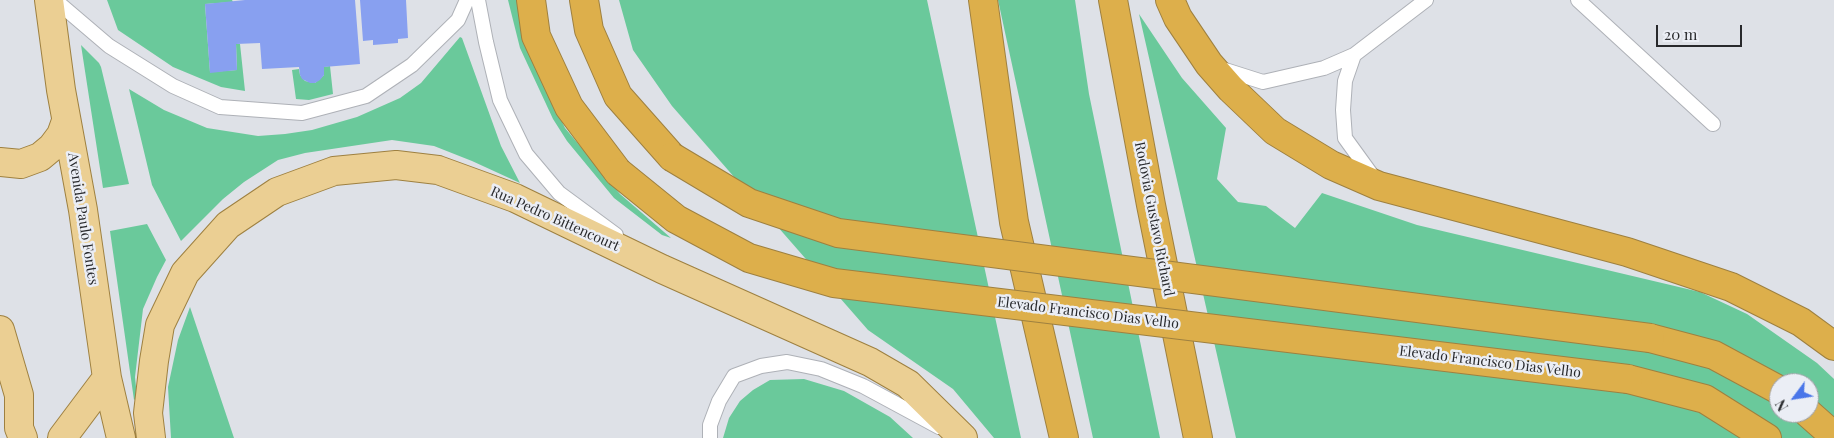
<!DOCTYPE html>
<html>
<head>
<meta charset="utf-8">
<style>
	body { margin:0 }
	#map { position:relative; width:1834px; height:438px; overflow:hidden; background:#dee1e7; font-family:"Playfair Display",serif }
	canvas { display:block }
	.north { position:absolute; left:1769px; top:373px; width:50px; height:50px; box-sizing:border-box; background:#ebeef5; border:1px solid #9d9fa5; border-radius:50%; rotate:239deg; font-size:14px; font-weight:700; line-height:20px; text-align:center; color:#28292c }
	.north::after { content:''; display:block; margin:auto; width:18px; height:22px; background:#4a76e9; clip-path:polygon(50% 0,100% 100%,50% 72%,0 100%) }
	.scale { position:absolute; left:1656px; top:25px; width:86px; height:22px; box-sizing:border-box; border:2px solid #28292c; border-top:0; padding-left:6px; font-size:15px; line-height:18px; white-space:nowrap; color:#28292c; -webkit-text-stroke:4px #ebeef5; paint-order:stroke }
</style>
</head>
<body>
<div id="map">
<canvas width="1834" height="438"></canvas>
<div class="north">N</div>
<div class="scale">20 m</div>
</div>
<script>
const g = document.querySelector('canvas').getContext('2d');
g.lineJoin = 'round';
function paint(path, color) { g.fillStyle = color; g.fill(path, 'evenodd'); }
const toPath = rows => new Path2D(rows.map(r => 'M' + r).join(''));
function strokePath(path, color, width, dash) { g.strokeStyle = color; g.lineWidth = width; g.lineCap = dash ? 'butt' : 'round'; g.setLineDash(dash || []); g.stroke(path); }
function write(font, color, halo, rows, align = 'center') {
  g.font = font + ' "Playfair Display",serif'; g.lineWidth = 5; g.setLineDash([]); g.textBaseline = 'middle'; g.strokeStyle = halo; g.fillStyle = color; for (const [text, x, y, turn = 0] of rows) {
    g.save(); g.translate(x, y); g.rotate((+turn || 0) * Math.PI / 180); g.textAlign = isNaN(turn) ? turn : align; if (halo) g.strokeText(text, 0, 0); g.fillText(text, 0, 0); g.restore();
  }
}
const green = toPath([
	[107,0,232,0,233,2,205,4,210,72,237,70,236,44,240,44,245,91,221,87,173,67,118,30],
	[508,0,517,0,523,40,565,128,620,194,671,238,662,235,614,198,567,141,553,119,520,48],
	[619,0,927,0,1021,438,994,438,953,389,868,330,672,106,633,50],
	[998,0,1075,0,1089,94,1160,438,1093,438],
	[1139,14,1182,78,1226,128,1217,179,1238,202,1266,206,1295,228,1322,193,1417,225,1700,292,1747,314,1817,363,1834,379,1834,438,1236,438],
	[1779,383,1809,383,1809,413,1779,413],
	[460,37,462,38,501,146,520,183,472,161,434,146,392,140,305,153,278,160,244,182,223,199,181,241,152,185,129,89,164,110,207,128,258,136,285,134,312,130,357,117,400,98,421,83],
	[81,45,99,63,101,67,129,184,103,188],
	[330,66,333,94,309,100,296,99,292,70,299,69,300,75,305,81,315,83,324,75,324,67],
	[147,224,166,260,157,277,143,309,135,377,137,397,134,400,110,231],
	[190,307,234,438,171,438,168,387,178,340],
	[804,379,844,391,890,417,913,438,723,438,729,418,740,401,753,390,770,380]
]);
const building = toPath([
	[245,0,355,0,360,64,324,67,324,75,320,80,315,83,310,83,302,79,300,75,299,67,262,69,260,43,236,44,237,70,210,73,205,4],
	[360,0,406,0,408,38,398,39,398,43,373,45,373,40,363,41]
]);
const lane = toPath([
	[55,0,109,46,173,86,220,107,302,113,366,96,412,65,458,20,467,0],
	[478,0,486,42,500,100,526,154,559,193,616,235],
	[1578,0,1713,124],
	[1354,55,1345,81,1343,110,1345,138,1374,178],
	[1219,68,1263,82,1324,68,1354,55,1426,0],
	[710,438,710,425,719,401,734,376,761,366,787,362,821,369,863,386,939,427]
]);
const primary = toPath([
	[49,0,61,90,83,210,107,378,121,438],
	[0,162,21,164,40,157,52,147,61,135,66,121],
	[0,330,19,395,19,428,23,438],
	[62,438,107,378],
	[151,438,148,413,154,361,160,325,185,273,228,225,277,192,334,171,396,165,438,170,515,198,662,269,870,362,908,384,963,438]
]);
const highway = toPath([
	[531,0,536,36,569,107,618,172],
	[584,0,589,30,618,96,672,157],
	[983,0,1014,222,1064,438],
	[1113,0,1151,205,1198,438],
	[1170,0,1178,18,1209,64,1231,89,1275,131,1331,165,1379,186,1627,252,1731,287,1801,322,1834,346],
	[1650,338,1714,355,1779,390],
	[1628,379,1705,399,1767,438],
	[1808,413,1834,436]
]);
const highwayBridge = toPath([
	[672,157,749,203,838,233,1650,338],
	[618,172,676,219,749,258,834,283,1628,379]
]);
const streetNames = [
	["Avenida Paulo Fontes",83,219,81],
	["Rua Pedro Bittencourt",555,219,24],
	["Rodovia Gustavo Richard",1154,219,79],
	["Elevado Francisco Dias Velho",1088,313,7],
	["Elevado Francisco Dias Velho",1490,362,7]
];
paint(green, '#6ac99b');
paint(building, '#88a0f0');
strokePath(lane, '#aeb1b7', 16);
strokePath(primary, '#9e8040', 30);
strokePath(highway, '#9e8040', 30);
strokePath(lane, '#fff', 14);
strokePath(primary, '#ebcf93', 28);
strokePath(highway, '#ddaf4b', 28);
strokePath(highwayBridge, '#9e8040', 30, []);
strokePath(highwayBridge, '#ddaf4b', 28);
write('14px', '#28292c', '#ebeef5', streetNames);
</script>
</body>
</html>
